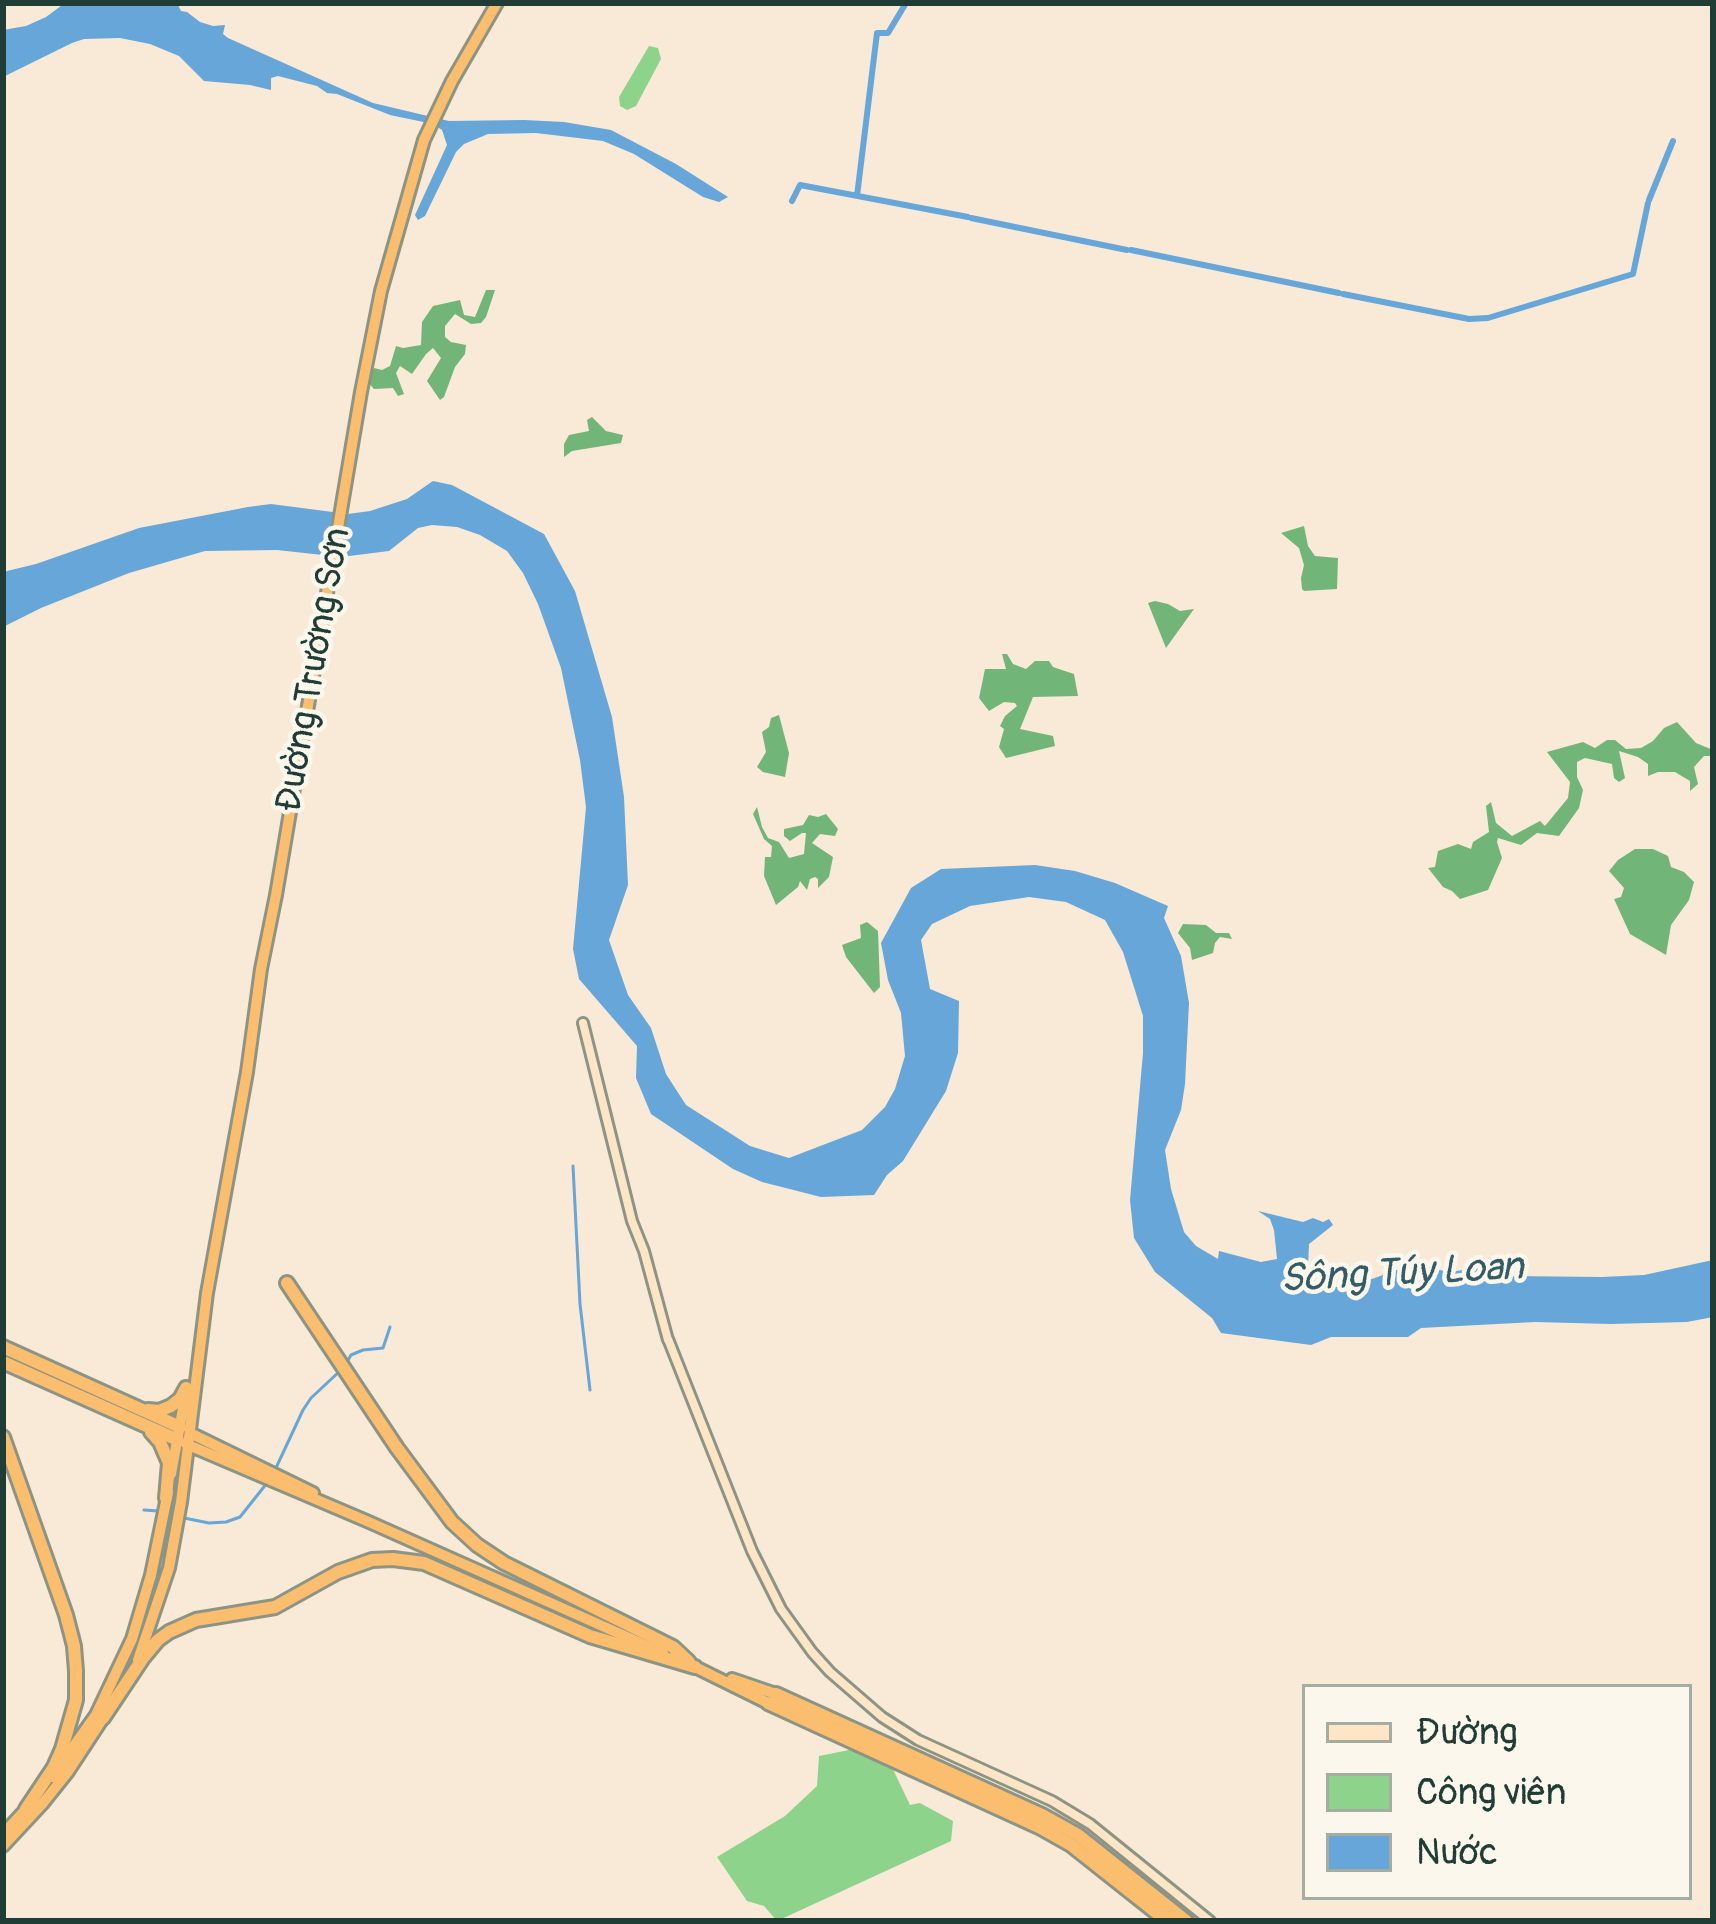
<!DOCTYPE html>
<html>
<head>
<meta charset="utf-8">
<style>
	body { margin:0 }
	#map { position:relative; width:1716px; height:1924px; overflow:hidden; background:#f8ead6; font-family:Pangolin,sans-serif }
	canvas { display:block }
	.frame { position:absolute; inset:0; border:6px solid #1f3d34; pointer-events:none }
	.legend { position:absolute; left:1302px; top:1684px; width:390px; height:216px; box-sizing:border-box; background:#fbf7ec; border:3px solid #a3ada2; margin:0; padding:15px 21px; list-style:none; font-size:36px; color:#1f3d34 }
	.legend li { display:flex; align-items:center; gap:24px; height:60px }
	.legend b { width:60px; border:3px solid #a3ada2 }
</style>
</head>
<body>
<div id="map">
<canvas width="1716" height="1924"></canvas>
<div class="frame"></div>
<ul class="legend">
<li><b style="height:15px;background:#fde5c5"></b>Đường</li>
<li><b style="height:33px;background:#8ed38c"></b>Công viên</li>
<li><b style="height:33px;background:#66a6d9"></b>Nước</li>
</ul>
</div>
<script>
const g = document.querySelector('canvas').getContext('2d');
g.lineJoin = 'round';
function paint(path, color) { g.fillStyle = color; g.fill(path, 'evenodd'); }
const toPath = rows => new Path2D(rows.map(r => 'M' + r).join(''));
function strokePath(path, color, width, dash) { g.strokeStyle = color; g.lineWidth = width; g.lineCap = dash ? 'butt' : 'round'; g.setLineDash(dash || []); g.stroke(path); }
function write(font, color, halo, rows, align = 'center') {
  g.font = font + ' Pangolin,sans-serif'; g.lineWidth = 9; g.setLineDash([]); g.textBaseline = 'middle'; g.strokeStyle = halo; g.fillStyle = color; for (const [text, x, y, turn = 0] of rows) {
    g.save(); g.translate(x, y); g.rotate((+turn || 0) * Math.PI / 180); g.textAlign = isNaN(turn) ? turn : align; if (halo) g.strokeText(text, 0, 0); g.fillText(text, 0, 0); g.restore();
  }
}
const green = toPath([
	[649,46,658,48,661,59,636,106,627,110,620,106,619,97],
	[859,1748,889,1761,910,1805,920,1803,953,1821,951,1841,777,1921,764,1906,747,1901,717,1857,785,1816,817,1786,819,1756]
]);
const forest = toPath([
	[486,290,495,290,486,317,481,323,471,324,455,314,445,326,445,337,451,342,466,345,465,354,455,367,444,397,440,400,427,381,441,358,433,348,426,354,412,374,400,366,396,373,404,394,398,396,393,388,374,389,367,381,374,368,382,370,390,366,396,346,403,348,421,345,422,322,433,306,460,300,464,315,475,317],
	[592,417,606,431,623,435,621,443,572,451,564,457,564,444,569,435,589,431,587,420],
	[1304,526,1308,546,1315,556,1338,558,1337,589,1304,591,1302,589,1301,578,1304,565,1299,548,1281,533],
	[1155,601,1168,604,1180,611,1194,609,1166,648,1148,603],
	[1002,654,1007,654,1013,664,1026,669,1035,661,1049,661,1053,667,1074,674,1078,696,1033,697,1020,729,1053,736,1055,746,1006,758,999,747,1004,729,1000,726,1005,716,1017,706,1015,703,1004,702,989,711,979,698,985,669,1006,669],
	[779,715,789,753,785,777,763,772,757,767,766,752,762,732,769,727,771,718],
	[1677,722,1696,743,1713,750,1713,756,1704,756,1694,767,1698,784,1690,791,1690,781,1675,772,1658,772,1648,776,1648,764,1638,757,1619,751,1625,778,1619,782,1614,778,1612,764,1585,758,1577,762,1577,777,1583,790,1579,808,1559,836,1537,833,1521,845,1498,838,1497,842,1502,858,1488,890,1460,899,1452,891,1443,887,1428,868,1435,867,1438,851,1458,844,1471,849,1473,842,1489,832,1486,806,1491,802,1496,823,1512,836,1540,821,1545,826,1568,798,1570,782,1547,752,1583,742,1595,748,1607,740,1615,740,1626,749,1641,748,1653,741,1664,728],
	[757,807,762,827,768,838,779,842,789,858,804,854,806,833,802,833,790,841,784,836,784,829,803,825,809,815,818,817,826,814,838,829,835,836,820,834,812,843,833,857,829,877,818,888,818,879,815,877,810,879,807,890,800,881,798,887,776,905,764,876,765,857,771,857,772,846,764,839,753,814],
	[1635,849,1653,849,1668,856,1671,867,1684,872,1694,882,1689,900,1671,925,1666,955,1630,934,1614,899,1621,897,1624,888,1609,871,1618,860],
	[867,922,878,931,880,987,874,993,846,957,842,945,861,938,860,925],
	[1183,924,1206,925,1216,933,1229,933,1232,939,1220,937,1215,943,1213,953,1192,960,1190,948,1178,933]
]);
const water = toPath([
	[65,3,177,3,181,11,187,12,200,22,213,26,225,25,223,34,228,38,373,103,449,121,524,120,564,122,611,130,676,164,728,197,719,202,703,197,634,154,603,141,536,133,488,134,464,144,456,152,425,216,418,220,415,215,447,145,442,130,433,124,390,115,337,94,327,93,317,86,278,76,271,78,271,90,250,85,204,81,179,56,150,44,120,38,84,39,72,43,3,77,3,30,26,26,46,17],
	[433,481,452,485,544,534,575,591,612,717,624,797,628,885,609,940,628,995,651,1028,666,1074,686,1105,750,1146,789,1158,862,1130,885,1107,895,1089,905,1056,901,1013,888,980,881,943,911,888,941,869,1035,865,1075,871,1115,883,1168,906,1164,918,1181,956,1189,1003,1185,1084,1181,1110,1165,1150,1171,1189,1184,1232,1196,1246,1218,1259,1219,1251,1261,1262,1277,1259,1274,1230,1270,1219,1258,1211,1303,1222,1313,1218,1323,1222,1329,1219,1333,1225,1309,1244,1308,1267,1318,1287,1332,1288,1372,1279,1413,1264,1449,1272,1478,1268,1508,1276,1602,1277,1644,1275,1713,1260,1713,1317,1687,1322,1611,1324,1535,1322,1421,1328,1408,1337,1331,1337,1311,1345,1221,1333,1212,1318,1155,1272,1134,1238,1130,1200,1143,1053,1143,1016,1123,952,1105,920,1066,902,1029,897,970,906,932,924,921,940,930,989,959,1001,958,1053,946,1091,903,1161,887,1175,874,1195,821,1197,762,1182,733,1169,651,1114,636,1078,637,1046,579,979,573,949,586,807,580,760,561,668,538,604,523,573,507,551,480,535,457,527,432,525,418,528,389,551,341,557,277,550,205,551,129,573,41,608,3,627,3,573,7,571,36,564,139,528,248,507,271,504,348,514,370,511,407,499]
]);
const stream = toPath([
	[573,1166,580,1304,590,1390],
	[347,1362,351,1355,363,1350,383,1348,390,1327],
	[275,1470,303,1410,311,1398,341,1370],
	[144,1510,158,1511],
	[184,1518,209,1523,226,1522,240,1517,267,1483]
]);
const canal = toPath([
	[857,196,877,33,888,33,906,3],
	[1649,200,1673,141],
	[792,201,800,185,968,217],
	[971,218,1127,250],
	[1131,250,1339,293],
	[1343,294,1469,319,1488,318,1633,274,1648,203]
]);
const secondary = toPath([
	[583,1023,632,1221,644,1251,668,1340],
	[668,1339,752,1551,781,1609,812,1652,830,1672,882,1717,918,1740,1052,1801,1090,1824,1210,1921]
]);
const trunk = toPath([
	[190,1433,313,1493],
	[186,1444,369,1522,663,1653],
	[171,1474,186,1392],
	[138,1660,169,1568,181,1502,207,1293,247,1072,261,969,276,895,361,392,381,291,424,140,452,81,497,3],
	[691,1665,768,1703],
	[732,1679,776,1694],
	[52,1777,96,1715,132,1639,151,1575,168,1492],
	[3,1834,29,1806],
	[3,1846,43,1803,67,1773,107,1712]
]);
const motorway = toPath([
	[287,1283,397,1448,452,1522,477,1545,504,1563,673,1647,689,1662],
	[3,1347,180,1427],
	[3,1362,178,1440],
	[148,1410,159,1411,171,1406,180,1399,186,1388],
	[151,1432,160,1442,169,1463,166,1498],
	[3,1437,66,1615,74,1646,76,1671,76,1700,62,1749,54,1767,26,1809],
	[776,1694,1044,1816,1078,1835,1186,1921],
	[768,1703,1039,1827,1071,1845,1167,1921],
	[103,1718,143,1658,158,1640,169,1632,196,1620,275,1607,338,1572,372,1560,393,1559,424,1563,590,1636,695,1667]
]);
const streetNames = [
	["Đường Trường Sơn",315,670,-80]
];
const waterNames = [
	["Sông Túy Loan",1402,1275,-3]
];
paint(green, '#8ed38c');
paint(forest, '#72b578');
paint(water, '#66a6d9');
strokePath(stream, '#66a6d9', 3);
strokePath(canal, '#66a6d9', 6);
strokePath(secondary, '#8c9485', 14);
strokePath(trunk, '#8c9485', 16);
strokePath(motorway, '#8c9485', 18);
strokePath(secondary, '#fde5c5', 8);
strokePath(trunk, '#fabe6e', 10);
strokePath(motorway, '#fabe6e', 12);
write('36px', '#1f3d34', '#fbf7ec', streetNames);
write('italic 39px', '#345c66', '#fbf7ec', waterNames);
</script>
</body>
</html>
